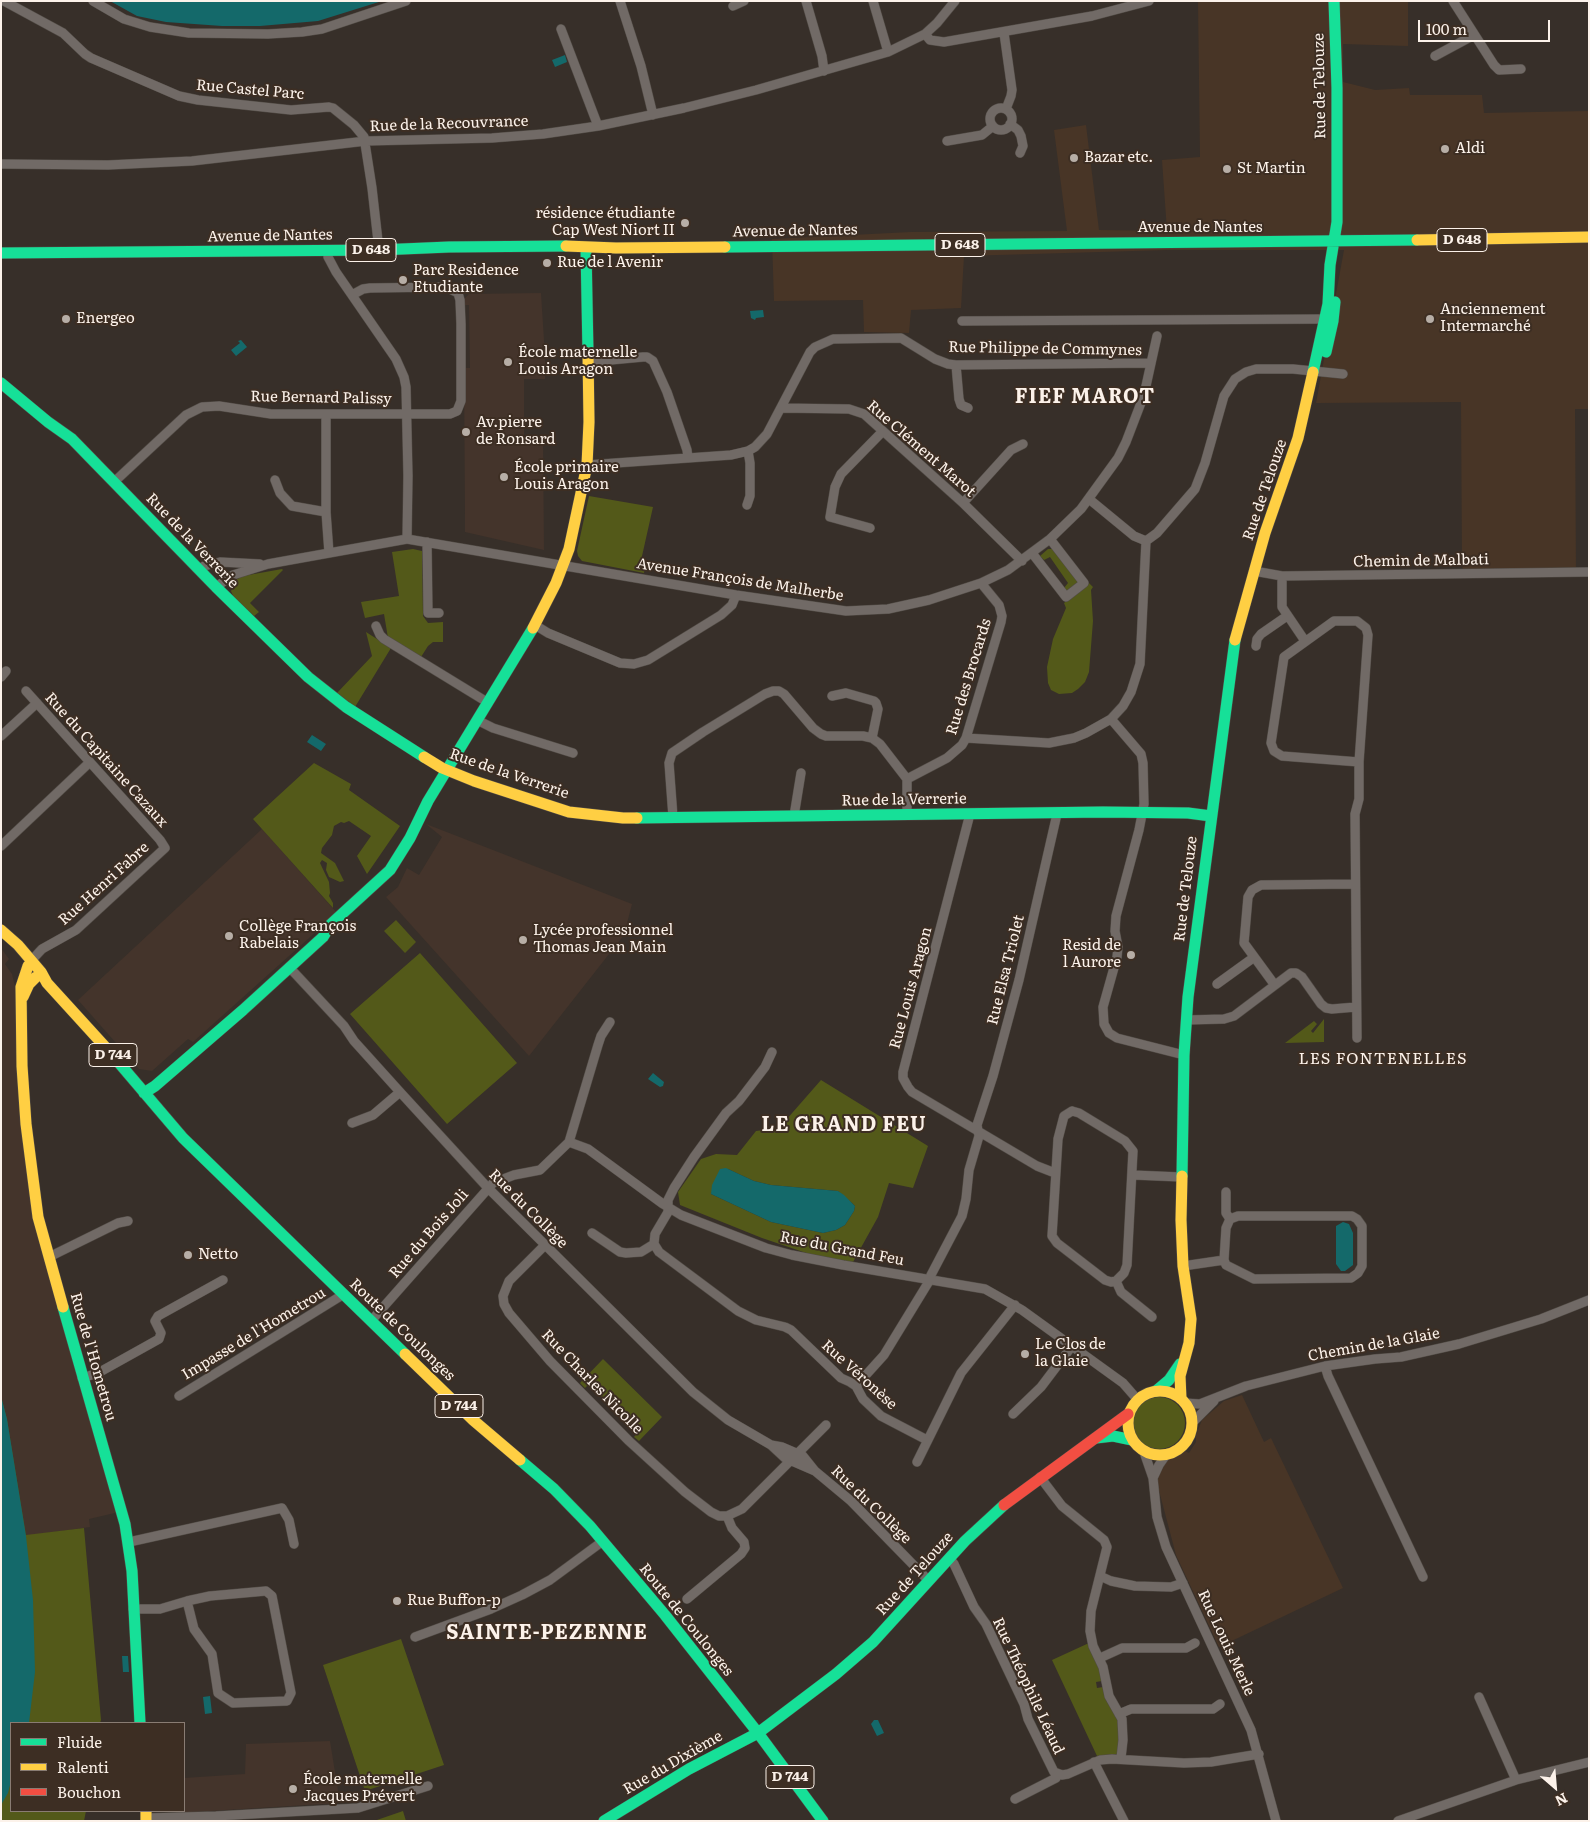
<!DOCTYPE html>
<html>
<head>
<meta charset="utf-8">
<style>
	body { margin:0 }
	#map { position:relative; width:1590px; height:1822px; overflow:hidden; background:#372f29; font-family:Literata,serif }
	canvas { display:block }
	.frame { position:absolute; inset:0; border:2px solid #fcf2ea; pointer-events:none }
	.legend { position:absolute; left:10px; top:1722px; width:175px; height:90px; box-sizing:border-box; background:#3d2e23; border:1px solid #897c73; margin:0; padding:6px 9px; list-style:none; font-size:15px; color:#fcf2ea }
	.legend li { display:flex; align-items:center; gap:10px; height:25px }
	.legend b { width:25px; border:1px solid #897c73 }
	.north { position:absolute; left:1530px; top:1762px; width:50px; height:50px; -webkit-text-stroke:4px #3d2e23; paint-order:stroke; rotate:153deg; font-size:14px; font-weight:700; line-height:20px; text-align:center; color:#fcf2ea }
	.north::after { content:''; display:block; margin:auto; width:18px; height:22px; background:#fcf2ea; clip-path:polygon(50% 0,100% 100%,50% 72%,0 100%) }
	.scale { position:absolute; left:1418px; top:20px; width:132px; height:22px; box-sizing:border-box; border:2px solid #fcf2ea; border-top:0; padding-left:6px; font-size:15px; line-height:18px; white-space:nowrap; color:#fcf2ea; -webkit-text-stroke:4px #3d2e23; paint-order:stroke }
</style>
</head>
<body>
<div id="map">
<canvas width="1590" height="1822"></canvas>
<div class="frame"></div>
<ul class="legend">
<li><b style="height:6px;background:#16e098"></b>Fluide</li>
<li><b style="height:6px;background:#ffcf43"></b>Ralenti</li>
<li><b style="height:6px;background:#f24e42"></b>Bouchon</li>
</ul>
<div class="north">N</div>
<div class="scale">100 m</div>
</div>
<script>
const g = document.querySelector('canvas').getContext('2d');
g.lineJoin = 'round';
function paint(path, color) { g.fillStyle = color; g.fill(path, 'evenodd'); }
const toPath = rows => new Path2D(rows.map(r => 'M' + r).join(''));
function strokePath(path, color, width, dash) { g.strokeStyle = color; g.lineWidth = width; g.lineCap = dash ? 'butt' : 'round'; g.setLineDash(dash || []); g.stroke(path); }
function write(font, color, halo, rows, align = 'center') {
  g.font = font + ' Literata,serif'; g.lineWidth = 4; g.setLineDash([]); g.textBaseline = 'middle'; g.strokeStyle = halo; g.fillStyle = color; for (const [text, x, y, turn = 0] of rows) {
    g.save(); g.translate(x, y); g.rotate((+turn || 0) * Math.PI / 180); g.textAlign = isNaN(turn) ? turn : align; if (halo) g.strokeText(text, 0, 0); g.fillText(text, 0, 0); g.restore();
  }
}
const built = toPath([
	[1198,1,1408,1,1408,46,1343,44,1343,82,1375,90,1409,88,1410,95,1482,95,1484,113,1589,111,1589,409,1575,409,1576,576,1465,577,1462,566,1461,402,1316,403,1344,250,1168,250,964,256,961,308,911,310,909,333,864,332,863,300,774,301,772,239,911,232,1067,231,1054,130,1086,125,1099,230,1167,231,1162,160,1200,157],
	[1242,1395,1264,1442,1271,1438,1343,1588,1219,1647,1176,1555,1157,1483,1160,1470,1167,1460,1185,1451,1189,1453,1196,1442,1196,1435,1202,1420,1224,1401]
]);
const education = toPath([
	[541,293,545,356,545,379,524,379,524,436,543,436,544,550,465,532,465,514,464,368,470,368,469,305,464,305,464,299,469,294],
	[426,824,632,904,624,935,529,1056,386,897,398,887,407,868,419,875,442,837],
	[262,829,337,913,193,1042,188,1039,152,1071,139,1069,78,1000],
	[1,948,9,959,5,964,12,974,18,999,29,1178,119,1512,89,1519,90,1527,26,1536,7,1419,1,1396],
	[330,1741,340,1803,176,1813,176,1811,184,1811,184,1778,245,1774,246,1744]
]);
const green = toPath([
	[589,496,653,507,640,565,645,566,644,573,582,561,578,556,577,551],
	[413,549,422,551,423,616,428,623,443,622,443,642,433,642,428,646,421,657,388,638,384,614,365,618,361,602,399,596,392,552],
	[1048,549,1053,549,1079,581,1078,584,1068,593,1064,588,1068,583,1050,557,1044,560,1040,556],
	[282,569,283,570,250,603,259,612,254,616,234,598,231,591,237,579,243,576],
	[1088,582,1093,587,1091,590,1093,621,1089,672,1085,682,1078,689,1072,693,1059,694,1051,690,1048,683,1047,667,1053,639,1066,608,1064,603],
	[366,632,391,648,355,707,337,693,372,656],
	[314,763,351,784,349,790,400,826,367,874,357,856,371,836,349,821,344,823,341,822,334,826,332,835,322,848,321,853,335,863,344,881,340,882,329,877,326,870,327,863,322,860,320,863,329,882,330,893,329,896,333,903,333,908,253,819],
	[396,920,416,942,405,953,384,931],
	[420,953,517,1063,447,1124,350,1014],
	[1324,1019,1324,1042,1285,1043,1314,1021,1317,1024,1311,1031,1313,1033],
	[821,1080,928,1146,913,1188,889,1183,878,1217,853,1262,821,1258,762,1238,680,1205,678,1192,701,1159,716,1154,737,1155,756,1131,779,1128],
	[728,1169,754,1181,771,1185,838,1191,852,1203,855,1206,854,1211,845,1225,836,1230,823,1233,771,1222,711,1194],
	[603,1359,662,1417,639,1441,634,1437,637,1433,589,1384,585,1388,580,1383],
	[1,1396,7,1419,26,1535,84,1528,101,1720,100,1723,11,1723,11,1811,86,1811,84,1821,1,1821],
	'1133 1423a26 26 0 1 1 52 0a26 26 0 1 1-52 0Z',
	[401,1639,444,1765,365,1791,323,1665],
	[1089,1643,1097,1659,1102,1681,1096,1682,1097,1688,1103,1687,1107,1702,1118,1717,1119,1750,1117,1754,1097,1756,1052,1660],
	[403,1811,406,1821,374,1821]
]);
const water = toPath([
	[110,1,382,1,318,21,260,26,222,26,166,22,137,16],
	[565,55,567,62,555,67,552,60],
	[763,310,764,317,756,318,755,320,751,318,750,311],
	[241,340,247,347,236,356,231,350,240,343,238,341],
	[312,735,326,744,321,751,307,742],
	[653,1073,664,1082,663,1086,660,1087,648,1079],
	[726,1168,754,1181,771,1185,838,1191,844,1195,855,1206,854,1211,845,1225,836,1230,823,1233,771,1222,711,1194,712,1185,720,1169],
	[1343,1222,1349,1224,1353,1233,1353,1265,1345,1271,1341,1271,1336,1264,1336,1226],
	[1,1396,7,1419,26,1536,33,1600,35,1672,29,1723,11,1723,11,1781,8,1793,1,1805],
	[122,1656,128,1656,129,1672,123,1672],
	[210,1696,212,1713,205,1714,203,1697],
	[874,1720,878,1720,884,1733,877,1736,871,1724]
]);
const street = toPath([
	[4,1,63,33,85,54,91,58,179,96,198,100,291,110,329,107,333,108,354,125,364,137,372,188,379,250],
	[93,1,124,19,150,27,189,33,268,34,302,32,322,29,406,1],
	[620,1,641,66,653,115],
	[806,1,822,56,824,71],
	[873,1,888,52],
	[1453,1,1494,65,1499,70,1521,69],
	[733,6,744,1],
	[561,29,598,126],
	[1004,33,1012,90,1011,96,1006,109],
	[925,34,930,40,944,42,1092,16,1149,1],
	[1435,56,1474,35],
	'990 119a11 11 0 1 1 22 0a11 11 0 1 1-22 0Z',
	[1010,124,1018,130,1021,136,1023,146,1020,153],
	[947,141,982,135,993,126],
	[1,164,108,165,192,161,366,141,492,138,543,134,598,126,684,108,756,90,888,52,925,34,937,23,955,1],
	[328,250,328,257,336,272,396,359,404,377,406,387,408,476,407,539],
	[962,321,1325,319],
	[589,362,643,357,647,357,653,361,667,392,687,450,688,458],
	[956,365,959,399,961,405,968,408],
	[781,408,849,409,864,414,963,503,1022,561],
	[326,415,326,512,329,553],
	[587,465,731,455,748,451,755,447,767,434,810,352,815,347,833,339,901,338,935,359,948,364,956,365,1151,363],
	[275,480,280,493,292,506,326,512],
	[114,482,186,415,202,407,219,406,271,414,450,414,457,411,461,401,461,324,460,300,458,293,446,287,370,288,363,289,352,295],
	[1089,499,1134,536,1146,541,1157,533,1195,489,1205,463,1224,396,1235,379,1246,372,1256,369,1293,369,1343,374],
	[963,503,1011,450,1023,444],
	[747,505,750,496,750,463,748,451],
	[870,528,830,517,835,487,841,474,883,431],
	[427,542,428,613,439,613],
	[1032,553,1066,597,1084,583,1050,539],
	[199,570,204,566,220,562,260,564],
	[1254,571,1282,576,1589,572],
	[1282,576,1282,607,1305,641],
	[216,587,233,575,268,564,407,539,736,595,846,611,888,609,929,600,981,583,1008,570,1050,539,1081,509,1118,458,1126,442,1144,395,1157,336],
	[535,625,548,633,620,663,634,664,648,660,721,615,732,605,736,595],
	[376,626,380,635,384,639,487,702],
	[1256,646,1257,639,1261,634,1287,616],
	[1,677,6,671],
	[26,691,160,840,165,848,76,930,42,949,29,963],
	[832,696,846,693,874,701,876,703,878,709,872,738],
	[1111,719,1141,754,1143,763,1144,804,1139,830,1116,916,1115,931,1118,947,1117,957,1103,1007,1104,1024,1109,1033,1117,1038,1184,1055],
	[477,720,493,728,573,753],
	[1,736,37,703],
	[966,738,1049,743,1074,738,1086,733,1111,719,1123,706,1131,692,1140,664,1146,541],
	[907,814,907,779,947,758,962,745,966,738,1001,622,1002,616,999,605,981,583],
	[970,814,903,1072,903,1078,908,1087,912,1092,1037,1166,1055,1173],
	[794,816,801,773],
	[673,817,669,763,672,753,703,732,765,694,773,691,779,691,784,694,813,728,821,734,826,736,863,736,872,738,880,744,907,779],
	[1,846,90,762],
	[289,967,344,1026,354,1041,400,1092,488,1188,693,1392,728,1420,771,1445,785,1458,815,1471],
	[1217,984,1253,958],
	[1274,984,1244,943,1248,897,1252,890,1261,885,1355,884],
	[1187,1020,1224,1019,1234,1016,1291,973,1296,973,1302,977,1321,1004,1326,1008,1332,1009,1356,1007],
	[1357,1038,1355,814,1359,799,1359,762,1368,635,1366,628,1357,621,1334,621,1284,657,1271,743,1274,751,1282,756,1359,762],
	[772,1052,765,1067,739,1101,726,1113,694,1157,674,1188,668,1200,668,1212,655,1234,654,1244,659,1252,738,1311,756,1320,785,1327,791,1330,841,1378,850,1382,856,1386,863,1399,881,1416,927,1440],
	[1072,1111,1079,1113,1125,1141,1133,1151,1127,1265,1124,1273,1116,1281,1111,1282,1105,1280,1057,1243,1052,1236,1058,1139,1064,1116,1072,1111],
	[352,1123,373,1115,400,1092],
	[569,1142,598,1045,601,1036,610,1022],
	[1133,1175,1181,1177],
	[1226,1192,1226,1213,1230,1219],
	[1238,1216,1352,1216,1357,1219,1362,1226,1362,1266,1358,1273,1351,1278,1254,1279,1226,1265,1224,1260,1226,1228,1230,1219,1238,1216],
	[592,1233,620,1252,626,1253,641,1252,654,1244],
	[545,1245,509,1281,503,1296,504,1304,509,1313,550,1361,629,1441,685,1492,711,1512,719,1516,727,1516,742,1509,826,1425],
	[49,1257,118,1223,128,1221],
	[1183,1266,1224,1260],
	[1116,1281,1121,1292,1152,1317],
	[371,1321,493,1183,514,1175,540,1170,569,1142,588,1149,663,1204,681,1215,766,1248,792,1255,843,1265,985,1289,1022,1310,1123,1383,1137,1399],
	[1325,1366,1328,1376,1423,1577],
	[82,1378,98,1373,159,1339,161,1333,155,1321,158,1316,223,1280],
	[856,1386,884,1355,928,1283,931,1275,962,1216,966,1199,969,1170,979,1136,977,1125,993,1076,1019,980,1057,814],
	[179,1396,344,1294],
	[1185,1403,1200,1404,1246,1386,1325,1366,1375,1359,1401,1357,1459,1344,1541,1319,1589,1300],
	[1013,1414,1041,1387,1072,1346],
	[1192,1423,1214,1401],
	[771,1445,782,1447,803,1456,815,1471,851,1501,929,1581],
	[1144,1452,1153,1478,1157,1517,1166,1547,1251,1730,1276,1821],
	[917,1462,961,1373,1015,1305],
	[1040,1477,1062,1506,1104,1540,1107,1547,1091,1611,1090,1631,1093,1646,1103,1667,1109,1696,1122,1719,1123,1740,1121,1758],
	[1153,1478,1159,1465,1166,1455],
	[129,1542,282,1508,289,1520,294,1544],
	[949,1558,954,1564,974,1607,986,1624,1024,1704,1028,1719,1054,1772,1062,1775,1068,1774,1100,1760,1112,1759,1184,1763,1211,1762,1259,1754],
	[1100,1576,1111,1581,1135,1586,1171,1587,1183,1583],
	[687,1599,741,1554,745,1548,744,1542,732,1528,727,1516],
	[133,1609,160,1609,187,1601,210,1596,266,1591,272,1596,291,1693,287,1701,233,1703,218,1693,212,1654,194,1629,187,1601],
	[415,1637,491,1609,522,1595,550,1580,603,1541],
	[1100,1658,1122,1648,1186,1648,1195,1643],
	[1479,1697,1516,1780],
	[1119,1714,1131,1709,1213,1709,1220,1704],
	[1094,1762,1124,1821],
	[1015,1799,1056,1778,1058,1774],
	[146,1818,216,1816,358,1808,428,1786],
	[1398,1821,1516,1780,1589,1762]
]);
const fast = toPath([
	[725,247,1417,240],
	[586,248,588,353],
	[1,253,379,250,449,247,566,246],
	[1326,352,1333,321,1335,302],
	[1313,372,1328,304,1330,265,1337,222,1337,88,1334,1],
	[1,383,48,422,72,439,216,587,308,677,346,707,424,757],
	[637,818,1103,812,1188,813,1211,816],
	[108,1050,183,1138,405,1354],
	[144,1093,155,1086,243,1010,323,937,331,924,390,870,410,838,428,801,533,628],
	[1182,1176,1184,1055,1188,997,1235,640],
	[63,1307,125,1524,132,1571,140,1723],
	[1156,1391,1169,1380,1180,1364],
	[1096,1438,1113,1436,1132,1440],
	[520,1460,554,1489,590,1526,665,1615,758,1733,823,1821],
	[604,1821,689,1769,758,1733,836,1674,873,1642,965,1541,1004,1505]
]);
const slow = toPath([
	[1417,240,1589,237],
	[566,246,616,248,725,247],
	[533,628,556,583,569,549,587,465,589,422,588,353],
	[1235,640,1265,533,1298,438,1313,372],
	[424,757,442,768,474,781,569,812,623,818,637,818],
	[1,930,18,945,41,972,47,983,108,1050],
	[28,966,21,987,22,1066,26,1124,38,1217,63,1307],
	[23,997,29,984,36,977],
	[405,1354,473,1420,520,1460],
	'1128 1423a32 32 0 1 1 64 0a32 32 0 1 1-64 0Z',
	[1181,1399,1180,1376,1189,1343,1191,1319,1183,1266,1181,1220,1182,1176],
	[146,1811,146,1821]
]);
const jam = toPath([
	[1004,1505,1128,1414]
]);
const markers = [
	[1445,149,5,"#b7aea6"],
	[1074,158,5,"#b7aea6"],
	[1227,169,5,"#b7aea6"],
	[685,223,5,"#b7aea6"],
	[547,263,5,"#b7aea6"],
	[403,280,5,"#b7aea6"],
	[66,319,5,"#b7aea6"],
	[1430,319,5,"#b7aea6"],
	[508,362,5,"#b7aea6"],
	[466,432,5,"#b7aea6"],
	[504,477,5,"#b7aea6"],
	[229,936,5,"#b7aea6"],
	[523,940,5,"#b7aea6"],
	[1131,955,5,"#b7aea6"],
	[188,1255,5,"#b7aea6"],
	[1025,1354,5,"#b7aea6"],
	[397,1601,5,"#b7aea6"],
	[293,1789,5,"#b7aea6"]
];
const shields = [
	[1462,240,50],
	[960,245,50],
	[371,250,50],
	[113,1055,48],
	[459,1406,48],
	[790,1777,48]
];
const shieldNames = [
	["D 648",1462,240],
	["D 648",960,245],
	["D 648",371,250],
	["D 744",113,1055],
	["D 744",459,1406],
	["D 744",790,1777]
];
const streetNames = [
	["Rue de Telouze",1320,86,-91],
	["Rue Castel Parc",250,90,5],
	["Rue de la Recouvrance",449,124,-2],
	["Avenue de Nantes",1200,228],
	["Avenue de Nantes",795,231,-1],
	["Avenue de Nantes",270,236,-1],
	["Rue Philippe de Commynes",1045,349,1],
	["Rue Bernard Palissy",321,398,1],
	["Rue Clément Marot",921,449,41],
	["Rue de Telouze",1265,490,-71],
	["Rue de la Verrerie",192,541,46],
	["Chemin de Malbati",1421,561,-1],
	["Avenue François de Malherbe",740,580,9],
	["Rue des Brocards",969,677,-73],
	["Rue du Capitaine Cazaux",106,760,48],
	["Rue de la Verrerie",509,774,19],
	["Rue de la Verrerie",904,800,-1],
	["Rue Henri Fabre",104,884,-42],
	["Rue de Telouze",1186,889,-83],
	["Rue Elsa Triolet",1006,970,-76],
	["Rue Louis Aragon",911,988,-75],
	["Rue du Collège",528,1209,45],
	["Rue du Bois Joli",429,1234,-49],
	["Rue du Grand Feu",842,1249,11],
	["Route de Coulonges",402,1330,44],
	["Impasse de l'Hometrou",254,1334,-31],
	["Chemin de la Glaie",1374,1345,-10],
	["Rue de l'Hometrou",93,1357,74],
	["Rue Véronèse",859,1375,42],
	["Rue Charles Nicolle",592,1382,46],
	["Rue du Collège",871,1505,44],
	["Rue de Telouze",915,1574,-48],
	["Route de Coulonges",686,1620,51],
	["Rue Louis Merle",1226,1643,65],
	["Rue Théophile Léaud",1028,1686,65],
	["Rue du Dixième",673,1763,-30]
];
const poiNames = [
	["Aldi",1455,149],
	["Bazar etc.",1084,158],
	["St Martin",1237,169],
	["résidence étudiante",675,214,"right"],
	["Cap West Niort II",675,231,"right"],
	["Rue de l Avenir",557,263],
	["Parc Residence",413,271],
	["Etudiante",413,288],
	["Anciennement",1440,310],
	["Intermarché",1440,327],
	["Energeo",76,319],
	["École maternelle",518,353],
	["Louis Aragon",518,370],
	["Av.pierre",476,423],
	["de Ronsard",476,440],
	["École primaire",514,468],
	["Louis Aragon",514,485],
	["Collège François",239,927],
	["Rabelais",239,944],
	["Lycée professionnel",533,931],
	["Thomas Jean Main",533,948],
	["Resid de",1121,946,"right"],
	["l Aurore",1121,963,"right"],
	["Netto",198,1255],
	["Le Clos de",1035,1345],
	["la Glaie",1035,1362],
	["Rue Buffon-p",407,1601],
	["École maternelle",303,1780],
	["Jacques Prévert",303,1797]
];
const neighbourhoodNames = [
	["LES FONTENELLES",1383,1059]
];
const districtNames = [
	["FIEF MAROT",1085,397],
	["LE GRAND FEU",844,1125],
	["SAINTE-PEZENNE",547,1633]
];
paint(built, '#483526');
paint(education, '#44342b');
paint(green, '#535919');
paint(water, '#14696a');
strokePath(street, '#524c46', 10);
strokePath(fast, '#524c46', 12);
strokePath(slow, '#524c46', 12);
strokePath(jam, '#524c46', 12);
strokePath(street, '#716a66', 9);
strokePath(fast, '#16e098', 11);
strokePath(slow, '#ffcf43', 11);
strokePath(jam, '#f24e42', 11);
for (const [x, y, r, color] of markers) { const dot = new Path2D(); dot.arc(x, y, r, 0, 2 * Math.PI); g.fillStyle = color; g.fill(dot); strokePath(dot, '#3d2e23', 2); }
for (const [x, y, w] of shields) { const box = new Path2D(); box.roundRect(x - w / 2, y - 11.5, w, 23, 4); g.fillStyle = '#3d2e23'; g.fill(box); strokePath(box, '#fcf2ea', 1); }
write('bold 14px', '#fcf2ea', null, shieldNames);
write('15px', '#fcf2ea', '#3d2e23', streetNames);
write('15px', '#fcf2ea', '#3d2e23', poiNames, 'left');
g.letterSpacing = '1px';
write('16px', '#fcf2ea', '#3d2e23', neighbourhoodNames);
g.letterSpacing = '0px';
g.letterSpacing = '1px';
write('bold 20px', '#fcf2ea', '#3d2e23', districtNames);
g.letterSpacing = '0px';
</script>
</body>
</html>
